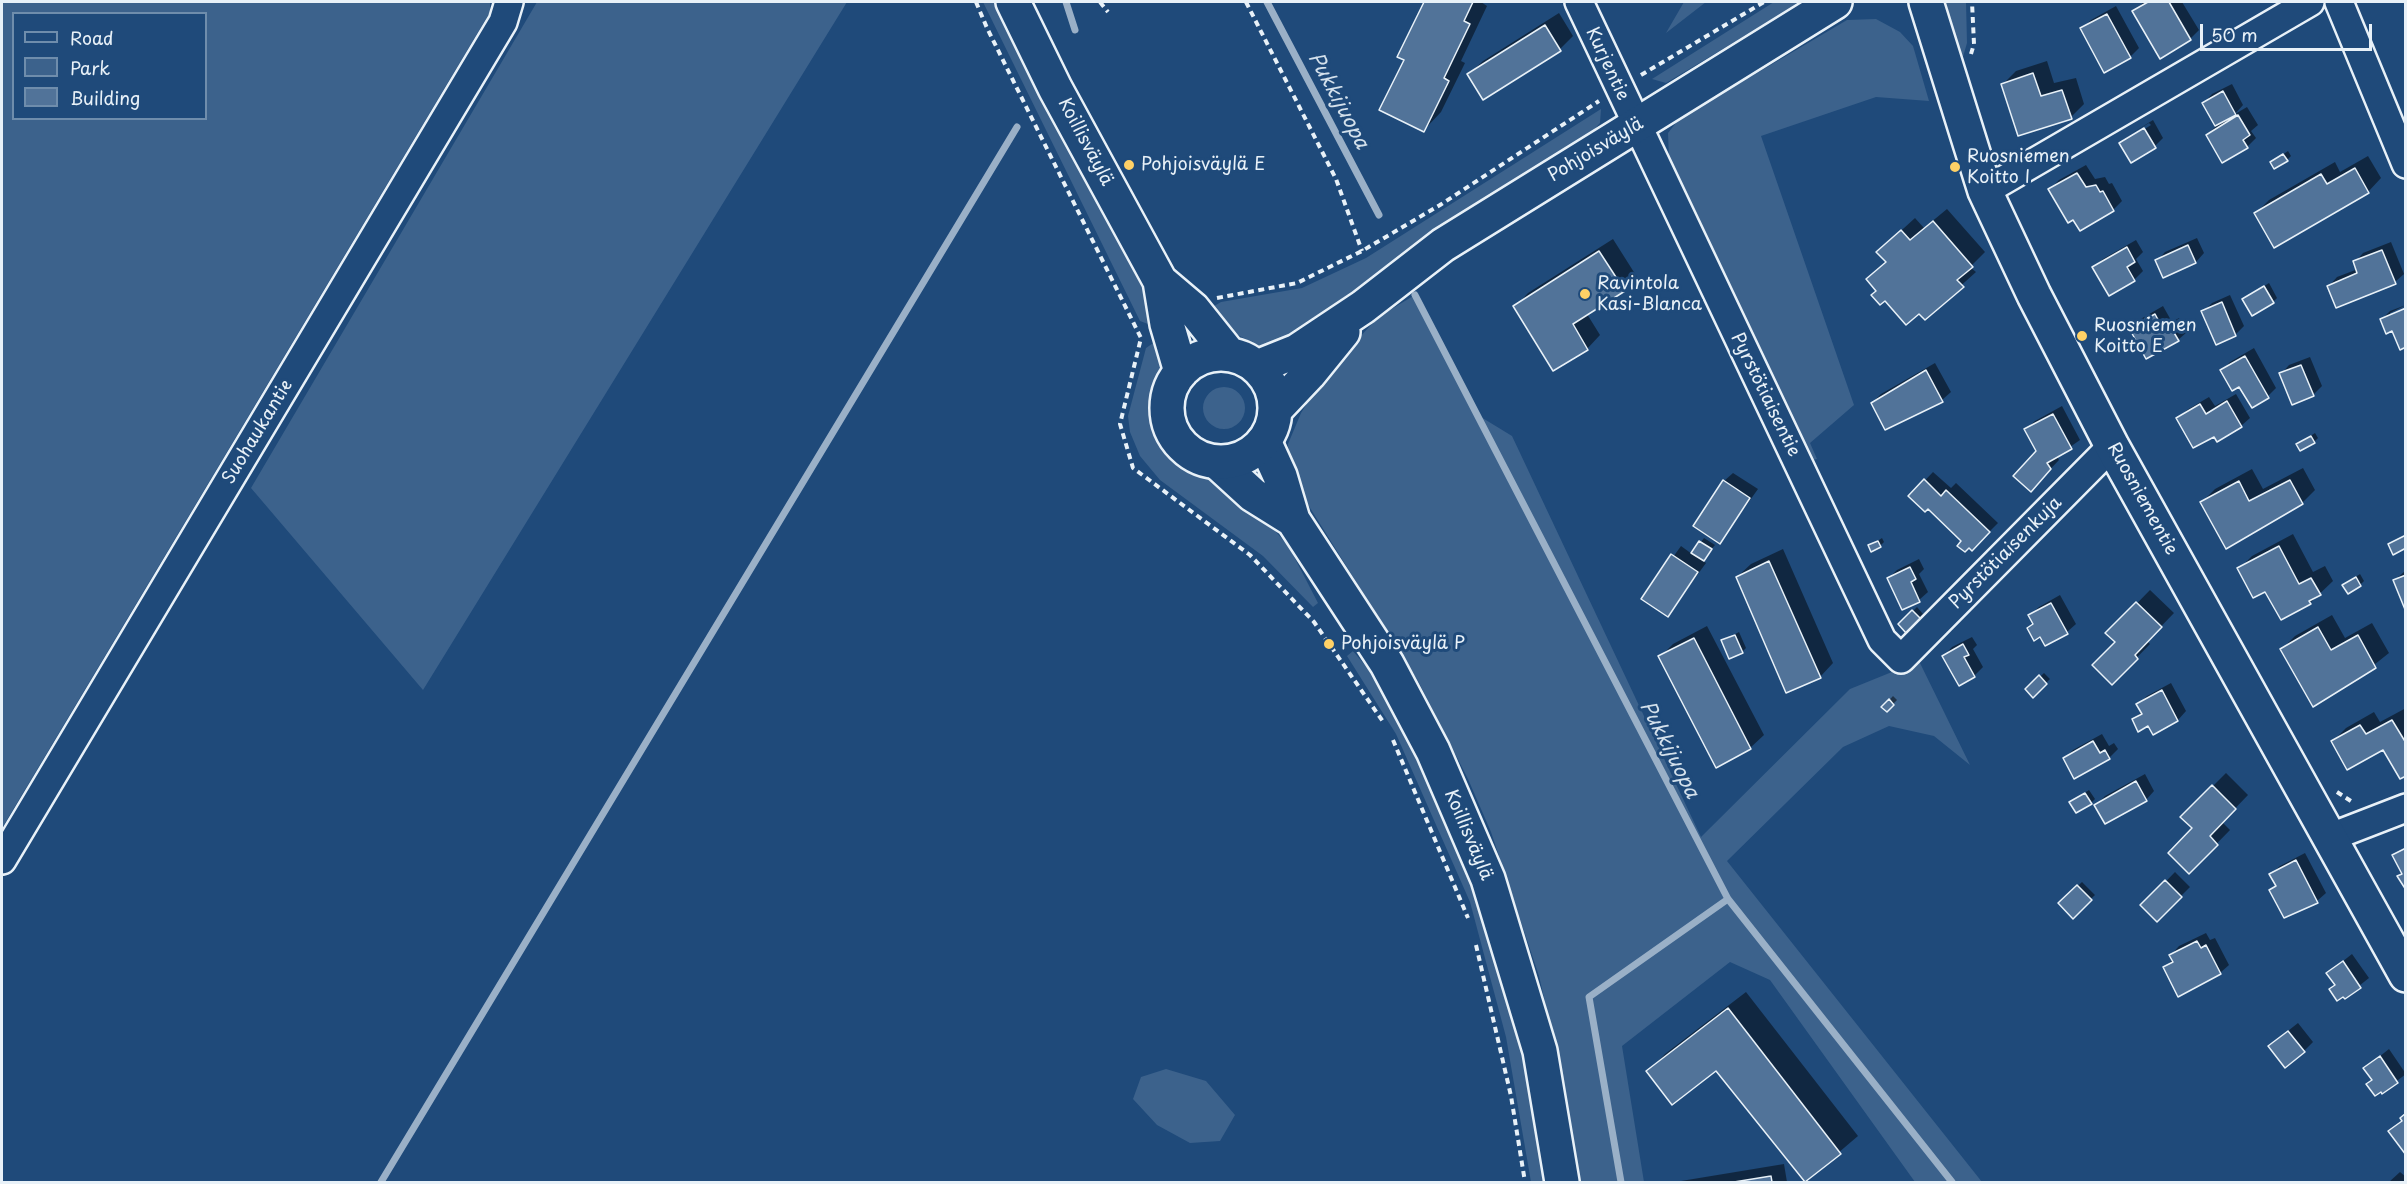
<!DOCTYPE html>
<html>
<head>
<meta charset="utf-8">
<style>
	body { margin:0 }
	#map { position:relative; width:2407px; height:1184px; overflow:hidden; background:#1f4a7a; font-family:"Playpen Sans",sans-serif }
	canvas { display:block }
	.frame { position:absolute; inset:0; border:3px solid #e8f1f8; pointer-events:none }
	.legend { position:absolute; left:12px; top:12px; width:195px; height:108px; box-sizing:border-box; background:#1f4a7a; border:2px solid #6f8dac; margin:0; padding:8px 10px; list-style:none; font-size:18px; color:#e8f1f8 }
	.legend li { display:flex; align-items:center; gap:12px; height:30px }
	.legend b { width:30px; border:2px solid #6f8dac }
	.scale { position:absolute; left:2200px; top:24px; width:172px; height:27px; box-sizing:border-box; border:3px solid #e8f1f8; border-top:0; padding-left:8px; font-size:18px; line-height:21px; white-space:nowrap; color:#e8f1f8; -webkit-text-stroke:4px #1f4a7a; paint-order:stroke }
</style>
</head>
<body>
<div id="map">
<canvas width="2407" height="1184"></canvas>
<div class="frame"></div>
<ul class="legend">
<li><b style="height:8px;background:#1f4a7a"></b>Road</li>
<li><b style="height:16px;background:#3c628c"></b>Park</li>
<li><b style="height:16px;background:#517399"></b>Building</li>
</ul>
<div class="scale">50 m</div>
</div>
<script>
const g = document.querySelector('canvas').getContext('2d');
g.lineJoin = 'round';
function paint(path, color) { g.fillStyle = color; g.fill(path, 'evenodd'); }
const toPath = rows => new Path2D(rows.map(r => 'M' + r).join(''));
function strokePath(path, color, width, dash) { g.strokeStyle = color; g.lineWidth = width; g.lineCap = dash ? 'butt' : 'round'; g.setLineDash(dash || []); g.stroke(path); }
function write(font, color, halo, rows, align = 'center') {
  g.font = font + ' "Playpen Sans",sans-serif'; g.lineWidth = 6; g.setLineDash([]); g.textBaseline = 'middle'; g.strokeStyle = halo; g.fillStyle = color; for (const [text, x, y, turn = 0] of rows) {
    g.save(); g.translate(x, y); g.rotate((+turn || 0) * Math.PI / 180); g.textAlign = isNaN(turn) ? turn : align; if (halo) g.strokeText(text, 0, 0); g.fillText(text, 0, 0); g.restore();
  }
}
const green = toPath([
	[2,2,490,2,490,12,2,828],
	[14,14,206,14,206,118,14,118],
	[537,2,847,2,423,690,251,488],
	[983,2,997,2,1159,321,1148,324,1140,321],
	[1684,2,1706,2,1666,33],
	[1774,2,1801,2,1666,83,1652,79],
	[1944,2,1966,2,1967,43,1960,67,1945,23],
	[1876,19,1900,32,1913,46,1929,101,1876,97,1761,136,1854,405,1810,443,1817,459,1807,461,1669,158,1668,133,1679,119,1847,20],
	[1601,109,1600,123,1591,133,1409,249,1304,337,1282,347,1261,347,1234,333,1209,309,1221,302,1302,288,1366,258],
	[1415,295,1476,414,1512,436,1701,837,1850,689,1919,661,1970,765,1934,736,1889,726,1843,747,1727,861,1982,1182,1915,1182,1770,980,1730,962,1622,1046,1644,1182,1579,1182,1562,1075,1539,976,1491,832,1468,779,1418,681,1297,487,1289,468,1288,444,1301,413,1322,379,1378,317],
	[1165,335,1167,359,1156,385,1151,408,1155,432,1168,455,1189,472,1222,484,1258,511,1289,547,1318,603,1313,607,1263,556,1160,480,1140,456,1130,432,1128,416,1146,348],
	'1203 408a21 21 0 1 1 42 0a21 21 0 1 1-42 0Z',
	[1353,651,1385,689,1413,735,1480,888,1531,1077,1549,1182,1531,1182,1506,1037,1470,902,1396,734,1347,656],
	[1166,1069,1206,1081,1235,1115,1220,1141,1190,1143,1157,1125,1133,1099,1141,1077]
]);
const shadow = toPath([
	[1426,2,1481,2,1487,6,1461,61,1465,63,1441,112,1424,130,1406,59,1399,56],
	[2144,2,2182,2,2199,30,2190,39,2134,11],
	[2116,6,2139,48,2130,57,2082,29,2091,20],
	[1559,13,1573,36,1560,49,1484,98,1469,74,1483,61],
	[2047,61,2054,83,2076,78,2084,104,2071,117,2003,84,2016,71],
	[2232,84,2243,105,2235,114,2247,107,2258,125,2251,131,2256,138,2247,147,2207,135,2216,126,2204,103,2212,94],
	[2153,120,2163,138,2155,146,2121,143,2129,136,2129,139,2151,125,2149,123,2129,135],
	[2288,151,2291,156,2287,160,2272,162],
	[2368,156,2381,178,2368,192,2256,213,2269,200,2335,162,2340,172],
	[2086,165,2095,179,2105,177,2109,184,2112,183,2122,201,2113,210,2080,229,2050,189,2059,180],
	[1947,209,1985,252,1970,267,1976,272,1925,318,1919,312,1877,290,1881,266,1887,261,1892,239,1915,218,1924,228],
	[2197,238,2204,253,2196,262,2164,276,2157,261,2165,252],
	[1613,239,1637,277,1624,290,1587,314,1600,335,1587,349,1554,369,1515,307,1528,293],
	[2136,240,2143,252,2136,259,2143,271,2134,280,2094,267,2103,259],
	[2391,242,2404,274,2395,282,2329,286,2337,277,2358,269,2355,262,2363,253],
	[2269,283,2277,298,2273,302,2244,299],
	[2230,295,2244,326,2235,335,2203,312,2212,303],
	[2406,305,2390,313,2392,329,2381,320,2390,311],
	[2163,306,2172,322,2179,318,2187,332,2178,340,2131,328,2139,320],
	[2254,348,2276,388,2268,396,2240,385,2222,371,2230,362],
	[2310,357,2322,386,2313,395,2281,374,2289,365],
	[1935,363,1951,392,1942,400,1886,428,1872,403,1881,394],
	[2236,394,2250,418,2241,426,2214,435,2178,419,2187,410,2209,397,2215,406],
	[2062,406,2080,440,2057,456,2059,460,2039,481,2038,452,2026,429,2035,421],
	[2315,433,2318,438,2314,442,2298,444],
	[2303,468,2315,490,2302,503,2202,502,2215,489,2252,469,2263,489],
	[1933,472,1951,488,1956,483,1998,523,1972,549,1929,507,1910,496],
	[1733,473,1758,489,1720,542,1724,481],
	[2293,534,2313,572,2325,566,2333,581,2310,603,2266,590,2239,569,2252,556],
	[1704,538,1715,545,1702,560,1706,563,1668,615,1643,599,1681,546,1692,554],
	[1882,538,1884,542,1880,546,1870,546],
	[1783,549,1833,663,1820,677,1737,577,1751,564],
	[1919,559,1924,569,1919,574,1928,592,1919,600,1889,578,1897,570],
	[2406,570,2406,608,2394,581],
	[2360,574,2364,581,2360,585,2348,582],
	[2150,590,2174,613,2147,641,2150,644,2112,683,2117,642,2108,633],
	[2060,595,2076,624,2067,632,2041,635,2028,628,2034,623,2030,615,2039,607],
	[1917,607,1923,614,1906,631,1900,624],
	[2332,615,2345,638,2372,623,2389,653,2350,684,2313,705,2282,649,2295,636],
	[1707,626,1764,735,1750,748,1716,766,1660,657,1673,644],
	[1739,632,1746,648,1742,652,1723,641],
	[1972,637,1977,645,1973,649,1983,667,1974,676,1944,656,1952,647],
	[2044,673,2050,679,2033,696,2027,689],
	[2171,683,2186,711,2178,720,2153,733,2149,724,2134,720,2142,711,2138,704,2147,696],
	[1893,696,1897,700,1887,710,1883,707],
	[2406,708,2406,774,2384,748,2332,742,2346,728,2374,712,2380,722],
	[2102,734,2109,746,2114,743,2118,749,2109,758,2065,758,2073,750],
	[2226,773,2248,795,2222,822,2230,830,2189,872,2194,828,2182,817],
	[2145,774,2154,791,2146,800,2096,805,2105,796],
	[2089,790,2095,799,2091,803,2075,799],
	[2305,853,2326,893,2317,901,2284,916,2271,890,2277,884,2271,874,2280,866],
	[2175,872,2190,887,2157,920,2143,905],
	[2082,882,2095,895,2073,916,2060,903],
	[2206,933,2210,940,2215,938,2229,965,2220,973,2165,968,2173,959,2171,955,2179,946],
	[2352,954,2369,978,2345,997,2328,973],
	[1746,992,1858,1136,1804,1182,1716,1069,1648,1072,1665,1054],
	[2298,1023,2313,1042,2304,1051,2279,1038],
	[2389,1049,2406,1074,2382,1092,2365,1068],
	[1784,1164,1787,1182,1679,1182,1681,1181],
	[2400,1172,2406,1177,2406,1182,2389,1182]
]);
const stream = toPath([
	[1066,2,1075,30],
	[1267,2,1379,215],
	[1415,295,1728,899,1952,1182],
	[381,1182,1017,127],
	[1621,1182,1589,997,1728,899]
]);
const building = toPath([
	[1424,2,1473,2,1464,21,1470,24,1444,78,1449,81,1424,132,1379,110,1404,60,1397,57,1424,2],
	[2148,2,2169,2,2191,40,2160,59,2132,11,2148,2],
	[2107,14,2131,58,2104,73,2080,28,2107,14],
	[1545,25,1561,51,1483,100,1467,74,1545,25],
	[2033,73,2041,96,2062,90,2072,119,2018,136,2001,84,2033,73],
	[2223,91,2236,115,2215,126,2202,103,2223,91],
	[2238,115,2250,135,2243,140,2248,148,2222,163,2206,135,2238,115],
	[2144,128,2156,148,2131,163,2119,143,2144,128],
	[2283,154,2288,161,2274,169,2270,162,2283,154],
	[2355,168,2369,193,2274,248,2254,213,2321,174,2327,184,2355,168],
	[2077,173,2086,187,2096,185,2100,192,2103,191,2114,211,2080,231,2073,220,2068,223,2048,189,2077,173],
	[1933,221,1973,267,1957,280,1964,287,1925,320,1919,314,1906,325,1885,301,1880,305,1871,295,1876,291,1866,279,1886,262,1876,252,1901,230,1910,240,1933,221],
	[2188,245,2196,263,2163,278,2155,260,2188,245],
	[2127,247,2135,262,2127,267,2135,281,2109,296,2092,267,2127,247],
	[2382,250,2396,284,2336,308,2327,286,2357,273,2353,261,2382,250],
	[1599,251,1625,291,1573,324,1588,350,1553,371,1513,306,1599,251],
	[2264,286,2274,303,2252,316,2242,299,2264,286],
	[2222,302,2236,336,2216,345,2201,311,2222,302],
	[2406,308,2406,347,2400,350,2392,331,2386,334,2380,319,2406,308],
	[2155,314,2163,329,2170,326,2179,341,2146,359,2129,328,2155,314],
	[2245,356,2269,398,2252,408,2239,387,2232,391,2220,370,2245,356],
	[2301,365,2314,396,2292,405,2279,373,2301,365],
	[1926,370,1943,402,1885,430,1871,403,1926,370],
	[2227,401,2242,427,2217,442,2214,437,2193,448,2176,418,2200,404,2206,414,2227,401],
	[2053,414,2072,449,2047,463,2051,469,2031,492,2013,476,2036,451,2024,429,2053,414],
	[2311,436,2315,443,2300,451,2296,444,2311,436],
	[1924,479,1941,496,1946,490,1990,532,1972,551,1969,548,1965,552,1957,546,1961,541,1928,509,1925,512,1908,496,1924,479],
	[1723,480,1750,498,1720,544,1693,526,1723,480],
	[2290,480,2303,504,2226,549,2200,502,2239,481,2249,501,2290,480],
	[2406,535,2406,548,2393,555,2388,544,2406,535],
	[1699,541,1712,549,1704,561,1691,553,1699,541],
	[1878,541,1881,547,1871,552,1868,545,1878,541],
	[2279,546,2299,584,2311,578,2321,595,2309,601,2311,604,2281,620,2265,592,2253,598,2237,568,2279,546],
	[1671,554,1698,572,1668,617,1641,599,1671,554],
	[1769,561,1821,678,1786,693,1736,577,1769,561],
	[1910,567,1916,579,1911,582,1920,602,1902,610,1887,578,1910,567],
	[2406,575,2406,612,2393,580,2406,575],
	[2356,577,2361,586,2348,594,2342,585,2356,577],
	[2136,602,2162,627,2135,655,2138,659,2112,685,2092,665,2115,642,2105,633,2136,602],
	[2051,603,2068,634,2045,646,2040,637,2034,641,2027,628,2033,624,2028,615,2051,603],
	[1912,610,1921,619,1906,633,1898,624,1912,610],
	[2318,627,2331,650,2358,635,2376,668,2313,707,2280,649,2318,627],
	[1735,635,1743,653,1729,659,1721,640,1735,635],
	[1694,638,1751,749,1716,768,1658,656,1694,638],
	[1963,644,1969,655,1964,657,1975,677,1959,686,1942,656,1963,644],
	[2039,675,2047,684,2033,698,2025,689,2039,675],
	[2162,690,2178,721,2153,735,2148,726,2138,732,2132,719,2142,714,2136,704,2162,690],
	[1889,699,1894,705,1887,712,1881,707,1889,699],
	[2392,720,2406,743,2406,776,2400,779,2383,750,2347,770,2331,741,2360,725,2366,734,2392,720],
	[2093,741,2100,753,2105,750,2110,759,2074,779,2063,758,2093,741],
	[2136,781,2147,801,2105,824,2094,805,2136,781],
	[2212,785,2236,809,2210,836,2218,845,2189,874,2168,853,2192,828,2180,817,2212,785],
	[2085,793,2092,804,2076,813,2069,802,2085,793],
	[2406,848,2406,890,2397,876,2402,874,2392,855,2406,848],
	[2296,860,2318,903,2284,918,2269,890,2276,886,2269,874,2296,860],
	[2165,880,2182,897,2157,922,2140,905,2165,880],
	[2077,885,2092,900,2073,919,2058,903,2077,885],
	[2197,941,2201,948,2206,945,2221,974,2178,997,2163,967,2173,962,2169,955,2197,941],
	[2343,961,2361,988,2345,999,2343,997,2337,1001,2329,989,2335,985,2326,973,2343,961],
	[1728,1008,1841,1154,1805,1182,1716,1071,1672,1105,1646,1071,1728,1008],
	[2288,1031,2305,1052,2285,1068,2268,1046,2288,1031],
	[2380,1056,2398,1083,2382,1094,2381,1092,2375,1096,2366,1084,2372,1080,2363,1068,2380,1056],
	[2406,1113,2406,1155,2388,1131,2402,1121,2400,1118,2406,1113],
	[1771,1176,1772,1182,1734,1182,1771,1176]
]);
const path = toPath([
	[976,2,987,28,1141,338,1120,424,1133,468,1250,555,1314,622,1384,723],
	[1100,2,1108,12],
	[1246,2,1336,179,1362,251],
	[1971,54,1974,44,1972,2],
	[1641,75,1764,2],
	[1217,298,1297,283,1362,251,1440,205,1599,101],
	[1393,740,1468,918],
	[2337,792,2354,803],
	[1476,945,1511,1096,1525,1182]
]);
const minor = toPath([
	[1579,2,1882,640,1901,659,2112,446],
	[2339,2,2406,164],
	[1985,191,2310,2],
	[2331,837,2406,808],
	[2,860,503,22,509,2]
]);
const tertiary = toPath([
	[1926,2,1985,191,2034,295,2112,446,2406,975],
	[1264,441,1280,476,1293,520,1387,664,1433,751,1488,879,1540,1051,1562,1182],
	[1218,463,1253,495,1293,520]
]);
const secondary = toPath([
	[1013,2,1055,88,1160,281,1167,324,1181,372],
	[1160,281,1193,309,1229,354],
	'1167 408a54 54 0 1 1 108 0a54 54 0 1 1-108 0Z',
	[1257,367,1297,351,1363,307,1443,245,1835,2],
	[1275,410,1309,374,1343,332]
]);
const markers = [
	[1129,165,6,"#ffd166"],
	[1955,167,6,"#ffd166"],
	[1585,294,6,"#ffd166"],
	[2082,336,6,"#ffd166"],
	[1329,644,6,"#ffd166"]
];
const streetNames = [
	["Kurjentie",1607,64,65],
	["Koillisväylä",1085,142,62],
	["Pohjoisväylä",1596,150,-31],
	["Pyrstötiaisentie",1765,395,64],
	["Suohaukantie",258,432,-59],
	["Ruosniementie",2142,499,61],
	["Pyrstötiaisenkuja",2006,553,-45],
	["Koillisväylä",1468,835,67]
];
const poiNames = [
	["Ruosniemen",1967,157],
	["Koitto I",1967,178],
	["Pohjoisväylä E",1141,165],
	["Ravintola",1597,284],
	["Kasi-Blanca",1597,305],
	["Ruosniemen",2094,326],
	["Koitto E",2094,347],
	["Pohjoisväylä P",1341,644]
];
const waterNames = [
	["Pukkijuopa",1338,101,62],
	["Pukkijuopa",1669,750,63]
];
paint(green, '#3c628c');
paint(shadow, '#0007');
strokePath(stream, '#9ab0c7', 7);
paint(building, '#517399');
strokePath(building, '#e8f1f8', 1.5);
strokePath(minor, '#e8f1f8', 32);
strokePath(tertiary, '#e8f1f8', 38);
strokePath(secondary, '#e8f1f8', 38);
strokePath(path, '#e8f1f8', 4, [6, 4.5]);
strokePath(minor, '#1f4a7a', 27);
strokePath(tertiary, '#1f4a7a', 33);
strokePath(secondary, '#1f4a7a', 33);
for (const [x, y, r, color] of markers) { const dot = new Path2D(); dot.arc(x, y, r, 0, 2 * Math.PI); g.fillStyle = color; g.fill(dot); strokePath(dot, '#1f4a7a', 2); }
write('18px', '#e8f1f8', '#1f4a7a', streetNames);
write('18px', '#e8f1f8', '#1f4a7a', poiNames, 'left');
write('italic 20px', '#d4e1ec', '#1f4a7a', waterNames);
</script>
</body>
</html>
